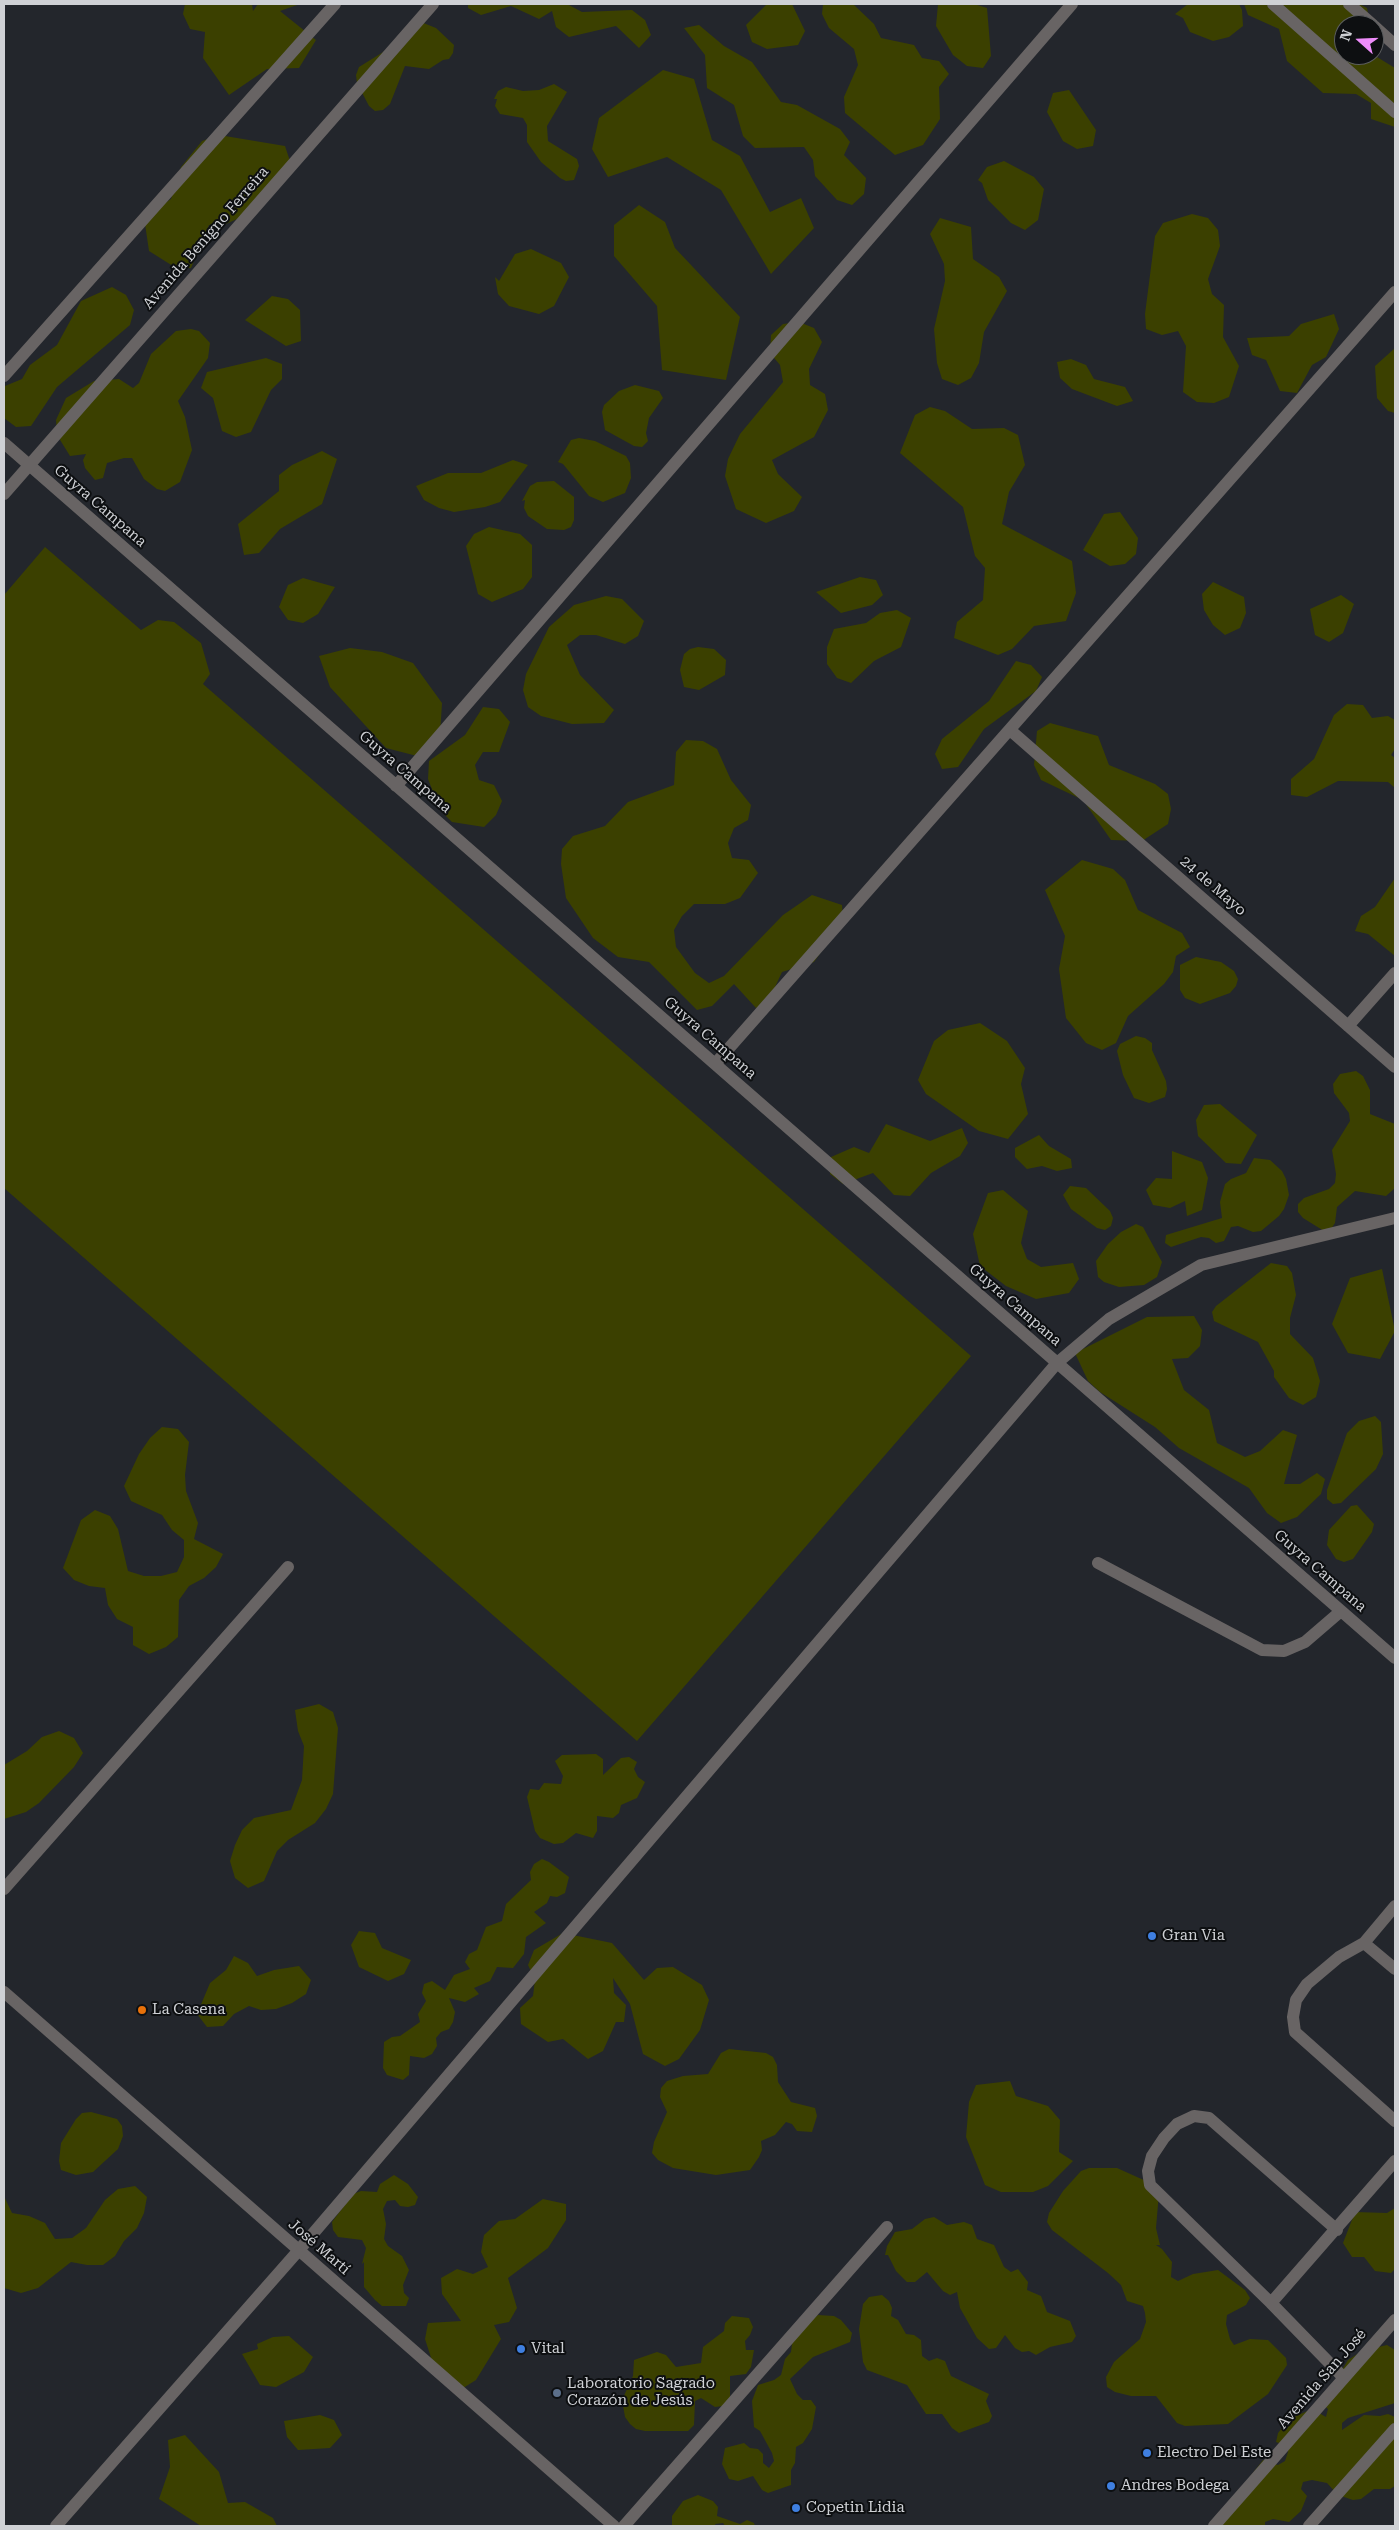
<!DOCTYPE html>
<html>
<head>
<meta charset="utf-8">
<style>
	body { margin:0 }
	#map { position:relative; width:1399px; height:2530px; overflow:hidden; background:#23262c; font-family:"Roboto Serif",serif }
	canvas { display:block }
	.frame { position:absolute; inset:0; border:5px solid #cfd1d5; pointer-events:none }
	.north { position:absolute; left:1334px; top:15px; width:50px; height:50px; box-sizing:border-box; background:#0d0f11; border:1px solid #5b5d5f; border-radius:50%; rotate:290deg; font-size:14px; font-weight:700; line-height:20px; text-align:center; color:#cfd1d5 }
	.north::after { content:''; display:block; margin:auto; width:18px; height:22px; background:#ed8cf9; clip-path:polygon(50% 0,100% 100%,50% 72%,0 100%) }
</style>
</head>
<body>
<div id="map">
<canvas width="1399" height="2530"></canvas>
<div class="frame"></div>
<div class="north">N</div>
</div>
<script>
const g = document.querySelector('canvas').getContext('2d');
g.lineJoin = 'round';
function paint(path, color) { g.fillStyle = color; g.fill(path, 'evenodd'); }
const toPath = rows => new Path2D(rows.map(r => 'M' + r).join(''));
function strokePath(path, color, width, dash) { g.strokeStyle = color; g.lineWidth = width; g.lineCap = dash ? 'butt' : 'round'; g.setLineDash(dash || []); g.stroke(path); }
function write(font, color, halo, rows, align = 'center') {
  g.font = font + ' "Roboto Serif",serif'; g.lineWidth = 4; g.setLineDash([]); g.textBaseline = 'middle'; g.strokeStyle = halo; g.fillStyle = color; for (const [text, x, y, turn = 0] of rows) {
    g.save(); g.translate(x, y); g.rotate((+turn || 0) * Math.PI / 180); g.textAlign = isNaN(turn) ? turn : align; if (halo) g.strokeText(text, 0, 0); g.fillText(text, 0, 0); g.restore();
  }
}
const green = toPath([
	[185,4,252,4,253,11,258,4,300,4,280,11,316,40,299,68,267,69,229,95,203,58,205,32,190,29,183,14],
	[468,4,567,4,582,12,632,10,645,20,651,35,639,48,616,26,569,37,556,27,552,11,539,19,511,6,481,15,468,8],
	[767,4,792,4,805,31,798,45,767,49,752,42,746,25],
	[823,4,853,4,874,24,881,38,914,45,922,58,939,61,949,74,939,87,940,119,923,145,895,155,845,113,844,97,858,65,854,49,829,28,822,14],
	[938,4,974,4,987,8,991,56,983,68,967,66,953,55,936,26],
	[1188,4,1239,4,1242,10,1243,26,1229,37,1213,41,1190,32,1183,18,1175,14],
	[1244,4,1359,4,1367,8,1370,25,1344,25,1344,55,1374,55,1374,43,1377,57,1395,68,1395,127,1371,119,1371,103,1356,94,1323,93,1287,61,1279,29,1248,15],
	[421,22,436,28,454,45,453,53,449,59,443,60,429,69,405,66,390,104,383,110,375,111,369,106,357,83,356,75,359,67,388,49],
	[699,25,724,46,752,62,781,102,797,105,840,129,850,142,844,155,866,178,864,194,852,205,837,200,815,176,813,160,804,147,755,148,743,136,734,105,707,88,705,55,684,28],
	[663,70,694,79,712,140,740,156,770,212,801,198,814,228,771,274,721,190,667,157,608,177,592,149,599,118],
	[554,84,567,92,547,126,548,141,577,159,579,166,574,180,566,181,560,178,541,162,527,142,527,125,523,118,500,114,495,106,497,99,494,99,498,91,506,87,523,91,539,90],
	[1069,90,1096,130,1093,146,1077,149,1063,141,1047,112,1053,93],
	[219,135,285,146,290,161,254,211,224,225,209,225,191,268,176,268,149,251,144,217,171,199,181,167,202,141],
	[1004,161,1034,177,1044,189,1038,220,1025,230,1011,223,988,200,982,183,978,180,987,167],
	[639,205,665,222,675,248,740,317,726,380,662,370,657,306,614,256,614,225],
	[1192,214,1208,218,1218,230,1220,246,1208,279,1212,294,1224,305,1223,337,1239,366,1229,397,1214,403,1197,402,1183,392,1186,346,1178,331,1162,335,1146,329,1145,314,1155,236,1163,223],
	[940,218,971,227,973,259,999,277,1007,291,984,332,979,363,971,378,958,385,942,379,937,363,934,329,945,281,944,264,930,234],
	[531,249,561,263,569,277,554,306,539,314,509,306,498,294,495,277,499,281,515,254],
	[112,287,126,295,134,310,130,325,57,387,31,426,16,427,4,418,5,386,22,379,30,365,57,345,81,301],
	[272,296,288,299,300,310,301,341,286,346,245,320],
	[1334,314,1339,329,1326,357,1312,365,1297,393,1280,391,1266,360,1252,355,1247,338,1289,336,1301,324],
	[799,322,814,328,822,342,809,369,810,385,825,394,828,410,814,437,772,460,778,474,802,497,794,511,766,523,736,509,725,476,728,459,740,434,783,382,780,365,770,353,771,335,783,324],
	[191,329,199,331,210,343,208,358,178,401,185,417,192,450,180,482,165,491,157,489,144,479,132,458,124,458,107,463,103,478,95,480,85,468,83,460,86,454,70,456,57,435,56,420,66,398,94,381,119,379,133,388,139,383,151,354,176,331],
	[1395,348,1395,413,1388,411,1377,398,1375,366],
	[266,358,282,364,282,379,271,390,251,432,236,437,222,431,213,398,201,388,207,372],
	[1071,359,1086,365,1094,379,1125,387,1133,401,1117,406,1072,389,1060,378,1057,362],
	[635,385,659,391,663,398,649,418,646,433,648,441,642,447,634,446,605,430,602,412,604,405,619,391],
	[930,407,945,411,972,429,1004,428,1018,435,1025,465,1009,492,1002,524,1072,561,1076,593,1066,621,1034,626,1012,649,998,655,954,638,957,622,983,600,985,568,975,556,963,507,900,453,915,415],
	[579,438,595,441,626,456,630,463,631,478,625,493,603,502,589,496,563,464,558,462,571,440],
	[322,451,337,459,322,504,280,529,259,553,244,555,238,524,279,491,279,475,292,465],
	[513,460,528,465,500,502,485,507,454,512,439,508,424,500,416,486,448,473,481,473],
	[554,481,574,497,574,520,571,527,564,530,547,529,528,516,524,508,525,500,522,501,530,486,537,482],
	[1120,512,1138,538,1136,554,1125,564,1110,566,1083,550,1104,514],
	[489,527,520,534,532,545,532,577,523,589,492,602,478,594,466,546,474,534],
	[45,547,141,630,158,620,174,622,201,643,210,674,203,684,971,1356,637,1741,4,1188,4,595],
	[860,577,876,580,883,595,872,605,841,613,816,592],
	[303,578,335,587,318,614,303,623,288,620,279,607,288,585],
	[1213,582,1244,597,1246,613,1240,628,1225,635,1213,625,1204,610,1202,594],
	[1341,595,1354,604,1343,633,1329,642,1315,635,1310,609],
	[606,596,622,599,644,621,638,636,625,644,596,635,580,635,567,645,580,675,614,710,604,723,572,724,541,716,528,707,523,690,526,674,549,627,574,605],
	[897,610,911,618,901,647,874,661,851,683,837,678,827,664,827,647,834,629,866,623,880,613],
	[698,647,714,649,726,660,725,675,699,690,684,687,680,670,684,654,690,649],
	[350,648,382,652,413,663,442,703,440,735,417,756,386,748,330,687,319,656],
	[1016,661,1031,665,1042,677,1036,691,984,729,958,767,942,769,935,754,942,739,989,701],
	[1347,704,1363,705,1372,718,1388,716,1395,720,1395,749,1391,755,1395,758,1395,788,1388,782,1338,781,1307,797,1291,795,1291,779,1314,759,1334,715],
	[483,707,499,709,510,722,499,752,483,752,475,765,479,780,494,785,502,801,496,815,484,827,452,822,440,810,428,779,429,761,465,735],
	[1050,723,1098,736,1109,765,1155,784,1168,794,1171,809,1168,824,1142,841,1111,840,1083,800,1041,780,1034,765,1037,731],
	[686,740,703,741,717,749,731,780,751,805,748,820,734,828,728,843,732,858,749,860,758,873,740,898,725,904,694,904,682,916,674,930,676,947,695,973,709,983,724,976,783,915,812,895,842,905,843,921,814,962,782,972,769,1000,756,1008,734,984,712,1006,697,1010,649,962,618,957,593,938,566,898,561,864,562,849,573,836,605,826,628,802,674,785,676,752],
	[1082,860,1113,869,1125,880,1138,910,1182,933,1190,947,1176,956,1173,972,1164,984,1128,1016,1116,1043,1102,1050,1086,1043,1066,1018,1059,969,1065,936,1045,890],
	[1395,878,1395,956,1368,934,1355,931,1361,916,1375,907],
	[1196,957,1221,962,1234,971,1238,979,1236,986,1230,993,1200,1004,1185,998,1180,990,1180,965],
	[980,1023,1007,1041,1025,1068,1021,1084,1028,1114,1008,1139,979,1131,926,1094,918,1080,934,1041,948,1030],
	[1136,1036,1145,1038,1152,1043,1152,1050,1166,1081,1167,1089,1165,1097,1149,1103,1134,1098,1123,1075,1117,1051,1120,1044],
	[1356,1071,1363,1076,1370,1090,1370,1114,1395,1124,1395,1188,1386,1196,1355,1191,1337,1207,1335,1223,1331,1229,1324,1231,1303,1218,1298,1212,1298,1204,1304,1198,1329,1189,1335,1183,1336,1174,1332,1150,1350,1121,1349,1113,1334,1093,1333,1084,1340,1074],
	[1220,1104,1257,1135,1241,1164,1226,1163,1198,1136,1196,1120,1204,1105],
	[886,1124,930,1141,962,1128,968,1143,960,1156,931,1173,910,1196,894,1195,873,1173,843,1184,830,1174,831,1157,854,1147,869,1153],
	[1039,1135,1049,1146,1071,1159,1072,1168,1057,1171,1042,1166,1027,1169,1015,1157,1015,1148],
	[1172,1151,1202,1162,1208,1178,1202,1210,1187,1216,1185,1201,1170,1208,1153,1205,1146,1190,1156,1178,1172,1179],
	[1254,1158,1270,1160,1282,1171,1286,1179,1289,1195,1284,1209,1279,1216,1261,1231,1253,1232,1238,1226,1231,1227,1224,1241,1216,1243,1209,1238,1201,1237,1171,1247,1165,1243,1166,1235,1222,1218,1220,1202,1225,1184,1231,1179,1246,1173],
	[1070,1186,1086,1188,1110,1211,1113,1218,1111,1226,1105,1230,1097,1228,1071,1209,1063,1195],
	[1003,1190,1028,1211,1021,1243,1027,1259,1041,1267,1073,1263,1079,1279,1069,1293,1036,1299,1006,1286,980,1266,973,1234,988,1193],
	[1136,1224,1143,1227,1162,1262,1157,1277,1144,1285,1119,1287,1104,1282,1098,1277,1096,1261,1108,1244,1121,1232],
	[1271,1263,1287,1266,1292,1273,1296,1295,1290,1318,1290,1334,1313,1358,1320,1381,1316,1397,1303,1405,1289,1398,1274,1377,1274,1371,1258,1342,1214,1321,1212,1312,1216,1306],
	[1382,1269,1395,1331,1380,1359,1348,1353,1332,1324,1350,1278],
	[1194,1316,1202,1330,1200,1346,1188,1358,1172,1359,1184,1390,1209,1410,1217,1443,1245,1457,1260,1451,1283,1430,1297,1435,1284,1484,1300,1484,1317,1473,1325,1479,1321,1494,1297,1517,1281,1523,1267,1513,1249,1488,1179,1448,1155,1427,1100,1392,1088,1381,1075,1353,1147,1317],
	[1375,1416,1381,1422,1383,1454,1376,1469,1341,1503,1333,1504,1327,1499,1327,1490,1347,1433,1359,1421],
	[162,1427,178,1429,189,1442,185,1475,186,1491,198,1523,194,1539,223,1554,216,1567,204,1578,189,1586,179,1600,178,1637,166,1647,149,1654,133,1645,133,1627,117,1619,108,1605,105,1588,89,1586,74,1580,63,1568,81,1520,95,1510,110,1516,118,1529,128,1571,144,1576,161,1576,177,1572,184,1557,184,1540,172,1530,162,1515,131,1501,124,1486,139,1454,150,1438],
	[1357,1505,1374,1524,1372,1532,1353,1559,1344,1562,1336,1559,1327,1545,1329,1530,1351,1506],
	[319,1704,333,1712,338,1728,333,1794,326,1809,315,1823,288,1840,277,1851,264,1881,248,1888,235,1878,230,1861,235,1845,242,1830,254,1818,291,1810,302,1780,304,1746,298,1731,295,1710],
	[59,1731,74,1738,83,1753,74,1767,39,1803,26,1812,4,1819,4,1765,27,1751,42,1737],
	[596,1754,603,1759,603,1775,621,1758,629,1757,637,1762,634,1769,638,1777,645,1782,637,1798,621,1805,619,1813,613,1818,597,1816,597,1831,593,1838,576,1833,563,1843,554,1844,540,1838,535,1831,527,1797,530,1789,539,1790,544,1783,561,1784,563,1776,555,1761,562,1755],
	[542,1859,549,1862,569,1877,565,1893,557,1897,550,1896,547,1903,534,1912,546,1923,526,1937,524,1954,513,1968,497,1967,490,1981,474,1988,479,1994,465,2002,449,1998,455,2012,453,2022,449,2029,441,2032,436,2038,437,2046,432,2054,424,2058,410,2056,409,2075,403,2080,387,2075,383,2068,384,2042,392,2037,400,2036,420,2022,418,2014,426,2001,422,1993,424,1984,432,1981,445,1990,454,1975,470,1969,465,1962,469,1954,477,1950,486,1927,502,1921,506,1904,531,1880,530,1872,534,1864],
	[359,1931,375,1933,382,1948,411,1960,404,1974,388,1981,359,1967,351,1945],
	[563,1933,612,1943,644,1980,657,1968,673,1967,702,1985,709,2000,700,2030,679,2059,665,2066,643,2054,630,2004,613,1978,614,1993,626,2005,624,2022,616,2022,603,2051,588,2059,563,2039,548,2042,521,2024,520,2008,533,1996,535,1980,528,1965,534,1950],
	[234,1956,248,1963,257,1976,274,1970,299,1966,311,1980,306,1994,292,2003,276,2009,261,2010,249,2006,234,2014,223,2026,207,2027,197,2014,210,1983,226,1970],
	[729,2049,766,2053,773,2057,777,2065,778,2082,791,2102,815,2108,817,2116,812,2132,797,2131,792,2124,786,2122,775,2135,761,2141,762,2150,759,2157,750,2170,716,2175,673,2168,658,2160,652,2153,654,2142,667,2112,660,2097,661,2088,667,2081,683,2076,708,2074,721,2053],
	[1010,2081,1016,2096,1048,2106,1060,2120,1059,2152,1073,2161,1048,2186,1033,2192,1001,2192,985,2185,966,2137,969,2102,976,2085],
	[91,2112,117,2119,122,2126,123,2136,118,2149,93,2172,76,2175,61,2170,59,2161,61,2143,76,2119,82,2113],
	[1089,2168,1117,2168,1157,2186,1159,2193,1156,2228,1160,2245,1156,2245,1162,2249,1172,2262,1171,2277,1178,2281,1193,2274,1218,2270,1245,2290,1250,2298,1246,2305,1227,2315,1226,2324,1230,2339,1234,2345,1250,2339,1268,2340,1286,2358,1287,2365,1268,2394,1228,2424,1185,2426,1177,2423,1156,2396,1131,2396,1115,2392,1107,2387,1106,2377,1114,2362,1140,2339,1146,2322,1145,2313,1143,2306,1127,2301,1121,2285,1108,2273,1052,2230,1047,2222,1049,2213,1063,2191,1081,2171],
	[394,2175,408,2184,418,2197,415,2205,408,2207,400,2206,395,2200,387,2201,383,2209,386,2224,384,2239,388,2246,402,2256,409,2270,403,2285,404,2293,409,2298,406,2306,382,2306,375,2300,364,2287,364,2262,362,2264,366,2248,362,2240,338,2237,333,2230,332,2222,353,2194,361,2191,377,2192,380,2184],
	[135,2186,147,2197,144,2213,137,2228,124,2241,115,2256,103,2265,87,2265,71,2262,38,2288,21,2293,4,2288,4,2196,12,2213,29,2216,45,2223,55,2239,72,2238,86,2228,105,2200,118,2189],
	[543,2199,566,2204,566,2220,548,2248,508,2278,517,2308,509,2322,494,2325,501,2339,476,2380,460,2390,435,2370,425,2339,428,2323,461,2321,442,2294,441,2278,457,2269,473,2274,488,2267,481,2252,484,2235,499,2221,515,2219],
	[1395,2208,1395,2269,1391,2273,1375,2271,1364,2257,1352,2257,1343,2243,1355,2212,1387,2213],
	[934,2217,947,2225,964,2222,972,2225,977,2239,994,2245,1004,2267,1011,2272,1018,2269,1028,2282,1027,2290,1041,2296,1047,2312,1070,2321,1076,2336,1072,2342,1050,2347,1036,2355,1029,2351,1022,2352,1015,2348,1005,2335,996,2348,989,2349,977,2338,960,2308,957,2292,950,2295,943,2291,927,2272,915,2282,907,2282,896,2271,888,2255,885,2255,887,2246,895,2232,912,2229,925,2219],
	[882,2295,889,2301,892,2308,891,2316,898,2320,906,2334,914,2335,921,2340,922,2356,929,2361,937,2358,945,2361,951,2376,989,2394,986,2401,992,2416,989,2422,959,2433,952,2428,942,2414,926,2414,907,2385,867,2370,863,2362,859,2329,863,2304,869,2297],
	[818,2315,834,2316,841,2320,852,2333,850,2342,813,2357,790,2379,797,2394,803,2400,811,2400,816,2407,812,2429,803,2443,796,2447,795,2463,791,2470,791,2485,768,2493,762,2490,753,2476,738,2481,729,2479,722,2464,725,2448,744,2443,750,2448,758,2449,763,2454,763,2463,769,2468,774,2461,772,2453,760,2431,754,2427,752,2401,758,2385,774,2380,781,2375,785,2359,791,2352,793,2336],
	[732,2316,749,2318,753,2327,750,2335,745,2341,746,2350,754,2350,751,2367,746,2374,730,2376,730,2400,723,2406,715,2407,701,2398,695,2401,694,2425,688,2431,645,2431,636,2429,630,2424,625,2417,622,2400,633,2376,634,2360,657,2352,666,2355,676,2367,701,2363,703,2347,724,2331,725,2323],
	[289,2336,313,2357,304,2372,276,2387,260,2385,242,2354,258,2349,257,2344,273,2337],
	[1387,2345,1395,2350,1395,2403,1348,2418,1342,2423,1342,2430,1364,2415,1380,2416,1388,2414,1395,2417,1395,2486,1390,2489,1374,2489,1361,2499,1353,2500,1338,2495,1327,2483,1312,2480,1303,2482,1301,2489,1307,2496,1301,2511,1289,2522,1273,2519,1265,2522,1265,2526,1211,2526,1263,2460,1278,2465,1285,2461,1288,2452,1285,2445,1276,2442,1278,2433,1289,2419,1312,2409,1326,2417,1328,2409,1322,2403,1348,2360,1362,2351],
	[320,2415,334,2420,342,2435,330,2448,298,2450,287,2437,284,2421],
	[185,2435,219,2472,228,2503,245,2502,273,2518,277,2526,201,2526,159,2499,170,2467,168,2440],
	[698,2495,713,2501,718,2507,717,2516,740,2524,747,2520,754,2523,755,2526,725,2526,723,2523,715,2524,716,2526,672,2526,672,2516,683,2501]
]);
const minor = toPath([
	[1273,4,1395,112],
	[1349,4,1373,25],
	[1374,26,1395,45],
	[4,376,335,4],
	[4,443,1395,1658],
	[4,494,433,4],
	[1010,730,1395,1067],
	[396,786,1072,4],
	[1348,1026,1395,973],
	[715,1064,1395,292],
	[1098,1563,1262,1650,1284,1651,1305,1642,1341,1611],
	[4,1889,288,1567],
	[1395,1906,1364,1943,1395,1969],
	[1364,1943,1339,1957,1307,1984,1296,2000,1293,2017,1295,2032,1395,2121],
	[4,1992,614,2526],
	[1271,2303,1150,2185,1148,2171,1152,2156,1164,2138,1177,2124,1194,2116,1209,2118,1337,2230],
	[1344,2378,1271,2303,1395,2161],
	[56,2526,299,2250,1057,1363,1109,1319,1201,1265,1395,1218],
	[624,2526,887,2227],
	[1214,2526,1395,2320],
	[1309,2526,1395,2429]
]);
const markers = [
	[1152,1936,5,"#3f7fe0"],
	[142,2010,5,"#e8710a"],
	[521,2349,5,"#3f7fe0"],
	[557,2393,5,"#5c6f8a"],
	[1147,2453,5,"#3f7fe0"],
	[1111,2486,5,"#3f7fe0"],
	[796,2508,5,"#3f7fe0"]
];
const streetNames = [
	["Avenida Benigno Ferreira",206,238,-49],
	["Guyra Campana",100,506,41],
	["Guyra Campana",405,772,41],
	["24 de Mayo",1213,886,41],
	["Guyra Campana",710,1038,41],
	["Guyra Campana",1015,1305,41],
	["Guyra Campana",1320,1571,41],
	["José Martí",319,2247,41],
	["Avenida San José",1322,2379,-49]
];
const poiNames = [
	["Gran Via",1162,1936],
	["La Casena",152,2010],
	["Vital",531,2349],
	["Laboratorio Sagrado",567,2384],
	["Corazón de Jesús",567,2401],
	["Electro Del Este",1157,2453],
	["Andres Bodega",1121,2486],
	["Copetin Lidia",806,2508]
];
paint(green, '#3b4000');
strokePath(minor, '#686464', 12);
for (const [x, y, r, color] of markers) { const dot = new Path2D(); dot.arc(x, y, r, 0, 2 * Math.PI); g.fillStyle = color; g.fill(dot); strokePath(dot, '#0d0f11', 2); }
write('15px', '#cfd1d5', '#0d0f11', streetNames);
write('15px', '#cfd1d5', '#0d0f11', poiNames, 'left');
</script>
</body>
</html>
